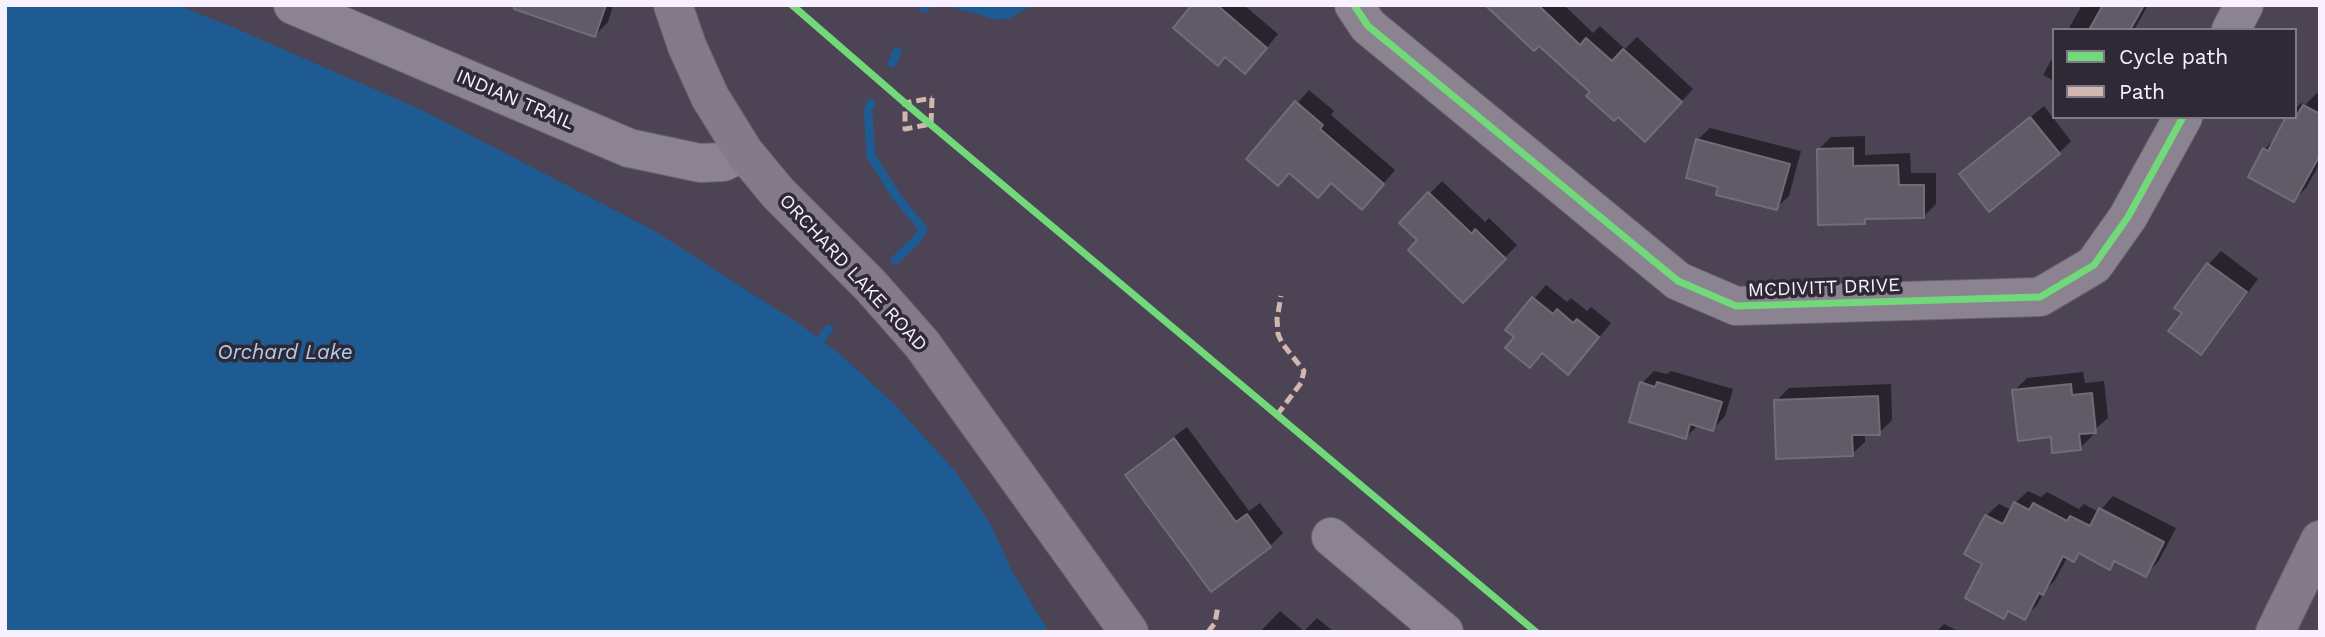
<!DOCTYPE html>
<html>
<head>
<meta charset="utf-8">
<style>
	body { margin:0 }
	#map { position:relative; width:2325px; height:637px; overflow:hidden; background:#4c4354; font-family:"Work Sans",sans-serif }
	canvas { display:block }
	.frame { position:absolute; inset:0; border:7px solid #f8f0ff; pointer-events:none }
	.legend { position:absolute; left:2052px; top:28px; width:245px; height:91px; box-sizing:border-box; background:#2f2835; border:2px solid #7f7886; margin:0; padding:9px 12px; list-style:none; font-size:21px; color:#f8f0ff }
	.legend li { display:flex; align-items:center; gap:14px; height:35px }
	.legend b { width:35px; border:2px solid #7f7886 }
</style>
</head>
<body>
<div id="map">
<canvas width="2325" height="637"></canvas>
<div class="frame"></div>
<ul class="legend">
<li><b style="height:9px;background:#71d979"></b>Cycle path</li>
<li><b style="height:9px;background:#d1b7ad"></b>Path</li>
</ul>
</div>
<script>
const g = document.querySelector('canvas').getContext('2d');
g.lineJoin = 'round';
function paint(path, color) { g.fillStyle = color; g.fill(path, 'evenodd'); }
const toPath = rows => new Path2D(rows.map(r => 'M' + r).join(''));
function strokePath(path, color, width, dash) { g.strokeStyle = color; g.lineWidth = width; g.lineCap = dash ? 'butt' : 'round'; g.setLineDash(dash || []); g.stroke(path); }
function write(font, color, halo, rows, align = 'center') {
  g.font = font + ' "Work Sans",sans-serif'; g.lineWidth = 7; g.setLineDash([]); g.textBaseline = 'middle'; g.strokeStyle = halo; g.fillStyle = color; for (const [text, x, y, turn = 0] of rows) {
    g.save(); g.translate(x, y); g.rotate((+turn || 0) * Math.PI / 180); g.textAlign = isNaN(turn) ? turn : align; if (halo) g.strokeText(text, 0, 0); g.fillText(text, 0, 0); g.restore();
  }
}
const water = toPath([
	[5,5,176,5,228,25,424,111,653,230,801,325,841,355,893,403,956,472,992,527,1012,571,1049,632,5,632],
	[945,5,1033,5,1010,18,998,20]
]);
const shadow = toPath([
	[522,5,613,5,608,22,595,35],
	[1194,5,1244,5,1278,34,1258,59],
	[1487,5,1564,5,1593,33,1600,26,1625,49,1637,37,1693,89,1658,127,1592,92,1539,44],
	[2082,5,2148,5,2134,30,2068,30],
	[2054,55,2054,81,2043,75],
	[1309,90,1334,111,1331,115,1395,170,1374,195,1248,159],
	[2317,93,2320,95,2320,163,2306,188,2294,200,2264,150,2295,117,2295,109,2301,103,2305,105],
	[2044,106,2071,141,2059,153,1961,175],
	[1710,128,1801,151,1789,196,1776,208,1720,186,1697,140],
	[1865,136,1865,155,1910,153,1911,173,1936,173,1936,204,1923,217,1869,217,1864,222,1819,149,1831,137],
	[1442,181,1485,222,1489,218,1517,245,1463,301,1419,240,1401,223],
	[2221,251,2258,279,2213,340,2201,353,2184,312,2177,307,2209,264],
	[1546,285,1567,302,1571,298,1587,311,1591,307,1611,323,1580,360,1543,352,1530,366,1517,337,1508,329],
	[1654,371,1667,374,1671,371,1733,389,1725,416,1713,429,1698,425,1686,437,1642,383],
	[2083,372,2085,383,2104,381,2108,418,2093,431,2093,435,2080,448,2052,435,2014,391,2027,378],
	[1891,384,1892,420,1879,433,1865,433,1865,442,1852,454,1776,401,1789,388],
	[1187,427,1249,511,1260,503,1283,533,1270,546,1127,475,1140,462],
	[2028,491,2041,497,2047,492,2079,509,2084,504,2099,512,2113,496,2176,528,2158,562,2145,575,2117,560,2110,568,2081,553,2074,559,2068,556,2055,580,2044,592,2037,605,2024,618,2010,611,2004,617,1985,563,1986,516,1999,504,2012,510,2015,503],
	[1280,611,1304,631,1317,618,1334,632,1260,632],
	[1944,624,1960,632,1936,632]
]);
const stream = toPath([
	[924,8,927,5],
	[892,63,897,52],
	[871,103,868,111,871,156,896,196,923,229,916,240,895,260],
	[820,340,829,329]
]);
const building = toPath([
	[514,5,606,5,595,37,514,9,514,5],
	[1192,5,1217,5,1267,48,1245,74,1225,57,1218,66,1173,28,1192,5],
	[1485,5,1538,5,1580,45,1586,38,1612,61,1623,49,1682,102,1645,142,1618,117,1614,121,1586,96,1590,92,1539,46,1534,51,1485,5],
	[2103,5,2144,5,2130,30,2089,30,2103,5],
	[1295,101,1323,125,1320,129,1384,184,1362,210,1331,183,1318,198,1289,173,1278,186,1246,159,1295,101],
	[2303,105,2320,114,2320,155,2294,202,2248,177,2263,148,2268,151,2286,117,2296,117,2303,105],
	[2030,117,2060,154,1989,212,1959,174,2030,117],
	[1696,139,1790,164,1777,210,1716,195,1718,187,1686,178,1696,139],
	[1853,148,1853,166,1898,165,1899,185,1924,185,1924,218,1865,219,1865,224,1818,225,1817,149,1853,148],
	[1428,192,1472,234,1475,229,1506,259,1463,303,1408,250,1417,240,1399,223,1428,192],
	[2207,263,2247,292,2201,355,2168,331,2182,313,2174,308,2207,263],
	[1532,297,1553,314,1557,309,1573,323,1577,319,1599,337,1568,375,1542,353,1530,368,1505,348,1514,337,1505,330,1532,297],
	[1640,382,1655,387,1657,382,1722,402,1713,431,1690,424,1686,439,1629,422,1640,382],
	[2071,384,2072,395,2092,393,2096,433,2079,434,2081,450,2052,453,2051,437,2018,441,2012,390,2071,384],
	[1878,396,1880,435,1852,435,1853,456,1776,459,1774,400,1878,396],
	[1174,438,1236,522,1247,514,1271,547,1211,592,1125,475,1174,438],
	[2014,502,2029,510,2033,503,2067,521,2070,516,2090,526,2099,508,2164,542,2146,577,2114,561,2110,570,2079,553,2074,562,2063,556,2043,595,2039,593,2025,620,2008,611,2004,619,1965,598,1982,564,1964,554,1985,515,2003,524,2014,502]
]);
const minor = toPath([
	[293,5,629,148,700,163,723,162,744,152],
	[1354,5,1368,26,1678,281,1736,306,2040,297,2094,265,2128,217,2183,117],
	[2231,30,2244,5],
	[1331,537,1444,632]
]);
const major = toPath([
	[673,5,687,46,710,97,744,152,778,193,870,285,922,344,1129,632],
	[2275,632,2320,540]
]);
const quiet = toPath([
	[932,98,931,124,905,129,905,103,932,98],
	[1277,415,1301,383,1304,371,1282,343,1278,334,1277,319,1281,296],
	[1208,632,1215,623,1218,606]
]);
const cycleway = toPath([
	[792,5,905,103,1536,632],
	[1354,5,1368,26,1678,281,1736,306,2040,297,2094,265,2128,217,2183,117]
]);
const streetNames = [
	["INDIAN TRAIL",515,100,23],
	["ORCHARD LAKE ROAD",853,273,47],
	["MCDIVITT DRIVE",1824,288,-2]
];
const waterNames = [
	["Orchard Lake",285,353]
];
paint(water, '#1d5b92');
paint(shadow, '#0007');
strokePath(stream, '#1d5b92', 9);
paint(building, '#615a67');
strokePath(building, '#726b78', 2);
strokePath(minor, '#6b6371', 40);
strokePath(major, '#6b6371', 40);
strokePath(minor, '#8b8490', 38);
strokePath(major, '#857a87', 38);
strokePath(quiet, '#d1b7ad', 5, [10, 5]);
strokePath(cycleway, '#71d979', 7);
write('19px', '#f8f0ff', '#2f2835', streetNames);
write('italic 21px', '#accdee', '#2f2835', waterNames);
</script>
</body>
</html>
